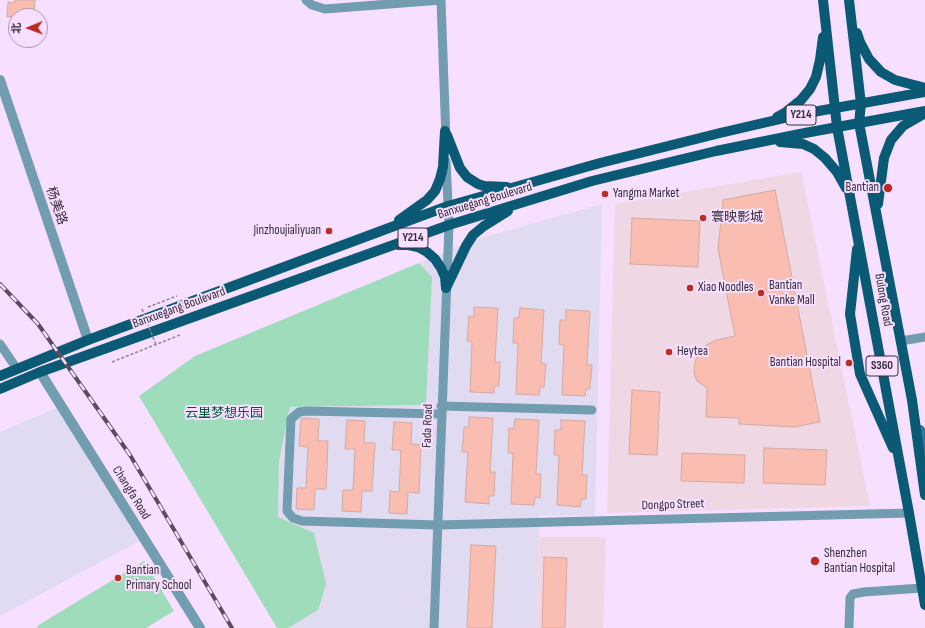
<!DOCTYPE html>
<html>
<head>
<meta charset="utf-8">
<style>
	body { margin:0 }
	#map { position:relative; width:925px; height:628px; overflow:hidden; background:#f7dfff; font-family:"Sofia Sans Condensed","Noto Sans SC",sans-serif }
	canvas { display:block }
	.north { position:absolute; left:8px; top:8px; width:40px; height:40px; box-sizing:border-box; background:#f7dfff; border:1px solid #aa98b0; border-radius:50%; rotate:269deg; font-size:11px; font-weight:700; line-height:16px; text-align:center; color:#362d39 }
	.north::after { content:''; display:block; margin:auto; width:14px; height:18px; background:#bb2d23; clip-path:polygon(50% 0,100% 100%,50% 72%,0 100%) }
</style>
</head>
<body>
<div id="map">
<canvas width="925" height="628"></canvas>
<div class="north">北</div>
</div>
<script>
const g = document.querySelector('canvas').getContext('2d');
g.lineJoin = 'round';
function paint(path, color) { g.fillStyle = color; g.fill(path, 'evenodd'); }
const toPath = rows => new Path2D(rows.map(r => 'M' + r).join(''));
function strokePath(path, color, width, dash) { g.strokeStyle = color; g.lineWidth = width; g.lineCap = dash ? 'butt' : 'round'; g.setLineDash(dash || []); g.stroke(path); }
function write(font, color, halo, rows, align = 'center') {
  g.font = font + ' "Sofia Sans Condensed","Noto Sans SC",sans-serif'; g.lineWidth = 4; g.setLineDash([]); g.textBaseline = 'middle'; g.strokeStyle = halo; g.fillStyle = color; for (const [text, x, y, turn = 0] of rows) {
    g.save(); g.translate(x, y); g.rotate((+turn || 0) * Math.PI / 180); g.textAlign = isNaN(turn) ? turn : align; if (halo) g.strokeText(text, 0, 0); g.fillText(text, 0, 0); g.restore();
  }
}
const commercial = toPath([
	[801,172,870,506,607,513,615,204],
	[539,537,606,537,603,628,537,628]
]);
const industrial = toPath([
	[602,204,595,516,539,515,537,628,288,628,318,610,278,518,279,461,290,407,426,405,432,277,419,263,471,241],
	[59,407,141,540,0,616,0,432]
]);
const green = toPath([
	[419,263,432,277,426,405,290,407,279,461,278,517,314,533,326,584,318,610,288,628,277,628,139,396,195,356],
	[144,561,174,611,146,628,38,628,37,626]
]);
const building = toPath([
	[14,0,35,0,34,15,16,14,16,17,7,17,8,2,15,3,14,0],
	[775,190,820,422,794,427,739,424,739,418,706,417,707,388,697,381,694,373,695,361,699,353,706,345,716,340,735,336,718,249,723,200,775,190],
	[632,218,700,221,698,267,630,264,632,218],
	[474,307,498,308,495,362,500,362,499,386,494,386,494,393,470,392,472,342,467,341,469,316,474,317,474,307],
	[520,308,544,310,541,363,546,364,544,387,540,387,539,395,516,394,518,343,513,343,514,318,519,318,520,308],
	[566,310,590,311,587,365,592,365,590,389,586,389,585,396,562,395,564,345,559,344,560,320,566,320,566,310],
	[632,390,660,392,657,455,629,454,632,390],
	[469,417,493,418,490,472,495,472,494,496,489,496,489,504,465,502,468,452,462,452,464,427,469,427,469,417],
	[301,418,319,419,318,441,328,441,326,489,315,489,314,510,296,509,297,488,306,488,308,447,299,446,301,418],
	[515,419,539,420,536,474,541,474,540,498,535,497,534,505,511,504,513,453,508,453,509,428,514,429,515,419],
	[347,420,365,421,364,443,375,443,372,491,362,491,361,512,342,511,343,490,353,490,355,449,345,449,347,420],
	[561,420,585,421,582,475,587,475,586,499,581,499,580,507,557,505,559,455,554,455,555,430,561,430,561,420],
	[394,422,412,423,411,444,421,445,419,493,408,492,407,514,389,513,390,491,399,492,401,450,392,450,394,422],
	[764,448,827,450,825,485,763,483,764,448],
	[682,453,745,455,744,483,681,481,682,453],
	[471,545,496,546,492,628,467,628,471,545],
	[544,557,567,558,565,628,542,628,544,557]
]);
const path = toPath([
	[148,307,177,296],
	[112,362,180,335]
]);
const minor = toPath([
	[306,0,312,5,325,9,441,0],
	[441,0,446,139],
	[901,341,925,337],
	[0,344,17,369],
	[441,406,592,410],
	[441,414,306,411,299,412,291,419,287,511,293,518,302,521,437,525,909,513],
	[434,628,449,225,446,161],
	[849,628,850,598,853,594,864,592,922,588]
]);
const tertiary = toPath([
	[0,80,88,340],
	[40,372,200,628]
]);
const secondary = toPath([
	[920,430,925,452]
]);
const primary = toPath([
	[823,0,837,127,909,513,925,605],
	[849,0,861,104,859,123,912,400,925,495],
	[857,33,860,42,869,59,881,72,895,80,925,88],
	[777,117,786,112,801,100,810,89,816,77,820,60,823,37],
	[447,135,460,168,467,177,478,184,484,186,507,187],
	[780,142,803,144,814,149,825,158,837,172,846,188],
	[878,204,884,158,891,140,903,126,922,115],
	[399,220,427,200,435,191,440,179,443,167,445,131],
	[398,245,408,245,418,247,427,252,435,259,441,268,445,277,446,288],
	[857,249,850,314,860,374,893,448],
	[446,288,466,246,473,235,484,226,508,211],
	[0,376,88,340,448,206,600,163,720,133,802,114,925,92],
	[0,389,40,372,449,225,592,181,716,151,805,133,925,111]
]);
const rail = toPath([
	[0,284,38,324,130,455,232,628]
]);
const pathBridge = toPath([
	[142,309,156,345]
]);
const markers = [
	[888,188,5,"#bb2d23"],
	[605,194,4,"#bb2d23"],
	[703,218,4,"#bb2d23"],
	[329,231,4,"#bb2d23"],
	[690,288,4,"#bb2d23"],
	[761,293,4,"#bb2d23"],
	[669,352,4,"#bb2d23"],
	[849,363,4,"#bb2d23"],
	[815,561,5,"#bb2d23"],
	[118,578,4,"#bb2d23"]
];
const shields = [
	[801,115,30],
	[413,238,30],
	[882,366,32]
];
const shieldNames = [
	["Y214",801,115],
	["Y214",413,238],
	["S360",882,366]
];
const poiNames = [
	["Bantian",879,188,"right"],
	["Yangma Market",613,194],
	["寰映影城",711,218],
	["Jinzhoujialiyuan",321,231,"right"],
	["Bantian",769,286],
	["Vanke Mall",769,301],
	["Xiao Noodles",698,288],
	["Heytea",677,352],
	["Bantian Hospital",841,363,"right"],
	["Shenzhen",824,554],
	["Bantian Hospital",824,569],
	["Bantian",126,571],
	["Primary School",126,586]
];
const streetNames = [
	["Banxuegang Boulevard",485,201,-17],
	["杨美路",56,206,71],
	["Bulong Road",883,300,80],
	["Banxuegang Boulevard",179,308,-20],
	["Fada Road",428,426,-88],
	["Changfa Road",131,493,58],
	["Dongpo Street",673,505,-2]
];
const parkNames = [
	["云里梦想乐园",224,414]
];
paint(commercial, '#efd7e3');
paint(industrial, '#e0dbf1');
paint(green, '#9fdcbb');
paint(building, '#fabdb2');
strokePath(building, '#d3aba3', 1);
strokePath(path, '#908095', 1.5, [3, 2]);
strokePath(minor, '#729cb0', 9);
strokePath(tertiary, '#729cb0', 10);
strokePath(secondary, '#317793', 10);
strokePath(primary, '#0a5a76', 10);
strokePath(rail, '#594d5d', 4);
strokePath(rail, '#f7dfff', 2.5, [8]);
strokePath(pathBridge, '#908095', 1.5, [3, 2]);
for (const [x, y, r, color] of markers) { const dot = new Path2D(); dot.arc(x, y, r, 0, 2 * Math.PI); g.fillStyle = color; g.fill(dot); strokePath(dot, '#f7dfff', 1.5); }
for (const [x, y, w] of shields) { const box = new Path2D(); box.roundRect(x - w / 2, y - 10, w, 20, 3); g.fillStyle = '#f7dfff'; g.fill(box); strokePath(box, '#362d39', 1); }
write('bold 12px', '#362d39', null, shieldNames);
write('13px', '#362d39', '#f7dfff', poiNames, 'left');
write('13px', '#362d39', '#f7dfff', streetNames);
write('13px', '#005737', '#f7dfff', parkNames);
</script>
</body>
</html>
